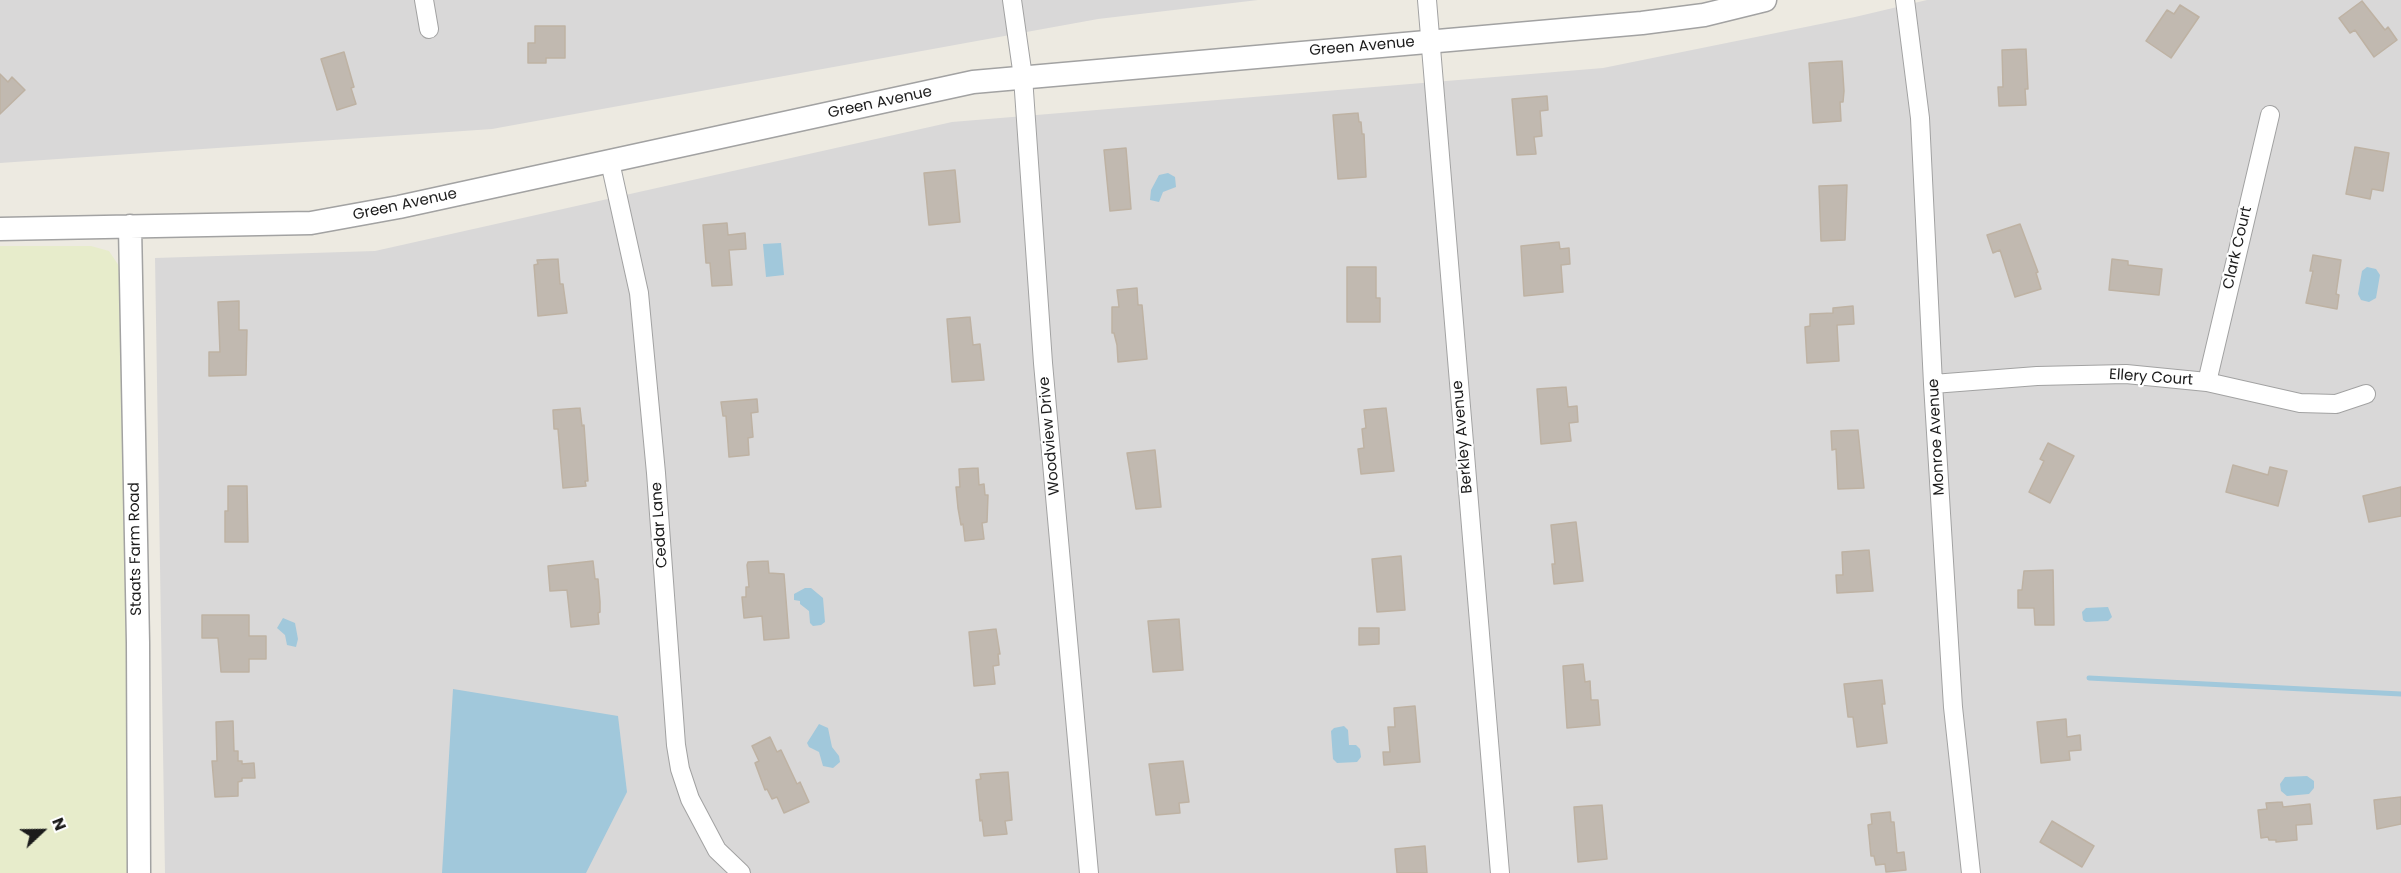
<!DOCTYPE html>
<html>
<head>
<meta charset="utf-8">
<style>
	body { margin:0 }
	#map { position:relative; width:2401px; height:873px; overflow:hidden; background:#edeae1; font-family:Poppins,sans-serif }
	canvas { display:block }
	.north { position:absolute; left:12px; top:801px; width:60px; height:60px; -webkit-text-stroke:4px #fff; paint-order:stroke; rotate:68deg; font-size:16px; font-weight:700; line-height:24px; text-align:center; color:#1b1b1b }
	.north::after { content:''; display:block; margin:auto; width:21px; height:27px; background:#1b1b1b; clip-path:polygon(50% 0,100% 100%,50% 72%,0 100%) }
</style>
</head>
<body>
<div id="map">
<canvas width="2401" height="873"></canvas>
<div class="north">N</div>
</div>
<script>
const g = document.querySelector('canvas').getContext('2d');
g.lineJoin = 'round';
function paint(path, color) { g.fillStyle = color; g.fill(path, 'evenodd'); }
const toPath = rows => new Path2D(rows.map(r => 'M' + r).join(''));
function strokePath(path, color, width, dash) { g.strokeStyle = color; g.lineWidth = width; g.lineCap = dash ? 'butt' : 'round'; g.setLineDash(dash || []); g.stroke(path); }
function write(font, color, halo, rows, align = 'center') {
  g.font = font + ' Poppins,sans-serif'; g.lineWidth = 4.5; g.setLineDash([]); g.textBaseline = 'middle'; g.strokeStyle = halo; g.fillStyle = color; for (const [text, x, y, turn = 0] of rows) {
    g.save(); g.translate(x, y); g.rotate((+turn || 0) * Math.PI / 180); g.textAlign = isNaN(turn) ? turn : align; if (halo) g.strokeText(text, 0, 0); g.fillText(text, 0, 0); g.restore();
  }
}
const residential = toPath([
	[0,0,1258,0,1098,19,492,129,0,163],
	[1927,0,2401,0,2401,873,165,873,155,258,375,251,952,122,1603,68,1855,17]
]);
const farmland = toPath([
	[0,246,91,246,109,251,119,266,139,873,0,873]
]);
const water = toPath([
	[1168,173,1175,177,1176,187,1163,192,1159,202,1150,200,1151,190,1159,175],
	[781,243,784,275,766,277,763,244],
	[2367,267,2376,269,2380,275,2376,298,2369,302,2361,300,2358,294,2362,271],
	[805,588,811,588,823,598,825,622,821,625,813,626,810,623,809,611,800,604,800,601,794,600,794,594],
	[2108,607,2112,617,2108,621,2086,622,2083,620,2082,612,2086,608],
	[283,618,295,623,298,639,296,647,287,645,285,635,277,628],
	[453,689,618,716,627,792,586,873,442,873],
	[819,724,828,728,832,747,839,756,840,762,833,768,823,766,819,752,809,747,807,743],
	[1344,726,1348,730,1349,745,1356,745,1360,749,1361,757,1357,762,1337,763,1333,759,1331,731,1334,728],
	[2307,776,2314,781,2314,788,2309,794,2287,796,2281,791,2280,784,2285,777]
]);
const stream = toPath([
	[2089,678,2401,694]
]);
const building = toPath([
	[2362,1,2385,30,2388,27,2397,40,2374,57,2355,30,2350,33,2339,18,2362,1],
	[2180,5,2199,17,2171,58,2146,41,2167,10,2174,14,2180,5],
	[535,26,565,26,565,58,546,58,546,63,528,63,528,43,535,43,535,26],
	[2026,49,2028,89,2025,89,2026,105,1999,106,1998,87,2003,87,2002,50,2026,49],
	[344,52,354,87,351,88,356,104,337,110,321,59,344,52],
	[1842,61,1844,91,1843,102,1840,102,1841,121,1813,123,1809,63,1842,61],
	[0,74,8,82,12,77,25,90,0,114,0,74],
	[1547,96,1548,110,1540,111,1542,136,1534,137,1536,154,1517,155,1512,99,1547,96],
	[1358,113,1359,122,1361,122,1362,134,1364,134,1366,177,1338,179,1333,115,1358,113],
	[2355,147,2389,153,2383,191,2372,189,2370,199,2346,194,2355,147],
	[1126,148,1131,209,1110,211,1104,150,1126,148],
	[955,170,960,222,929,225,924,173,955,170],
	[1847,185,1845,240,1821,241,1819,186,1847,185],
	[727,223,728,235,745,233,746,249,729,250,732,285,712,286,710,263,706,263,703,225,727,223],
	[2020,224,2038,272,2036,273,2041,289,2015,297,2000,250,1993,253,1987,235,2020,224],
	[1559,242,1560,249,1569,248,1570,264,1561,265,1563,292,1524,296,1521,246,1559,242],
	[2313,255,2341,260,2336,294,2339,295,2337,309,2306,303,2313,271,2310,271,2313,255],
	[558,259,560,284,563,284,567,313,538,316,534,265,538,264,537,260,558,259],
	[2112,259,2128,261,2128,265,2162,269,2159,295,2109,290,2112,259],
	[1347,267,1376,267,1376,298,1380,298,1380,322,1347,322,1347,267],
	[1137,288,1138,305,1142,305,1147,359,1118,362,1117,345,1114,333,1112,333,1112,307,1119,307,1117,290,1137,288],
	[239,301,239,330,247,330,246,375,209,376,209,352,220,352,218,302,239,301],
	[1853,306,1854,324,1837,325,1839,361,1807,363,1805,327,1810,326,1810,314,1833,313,1833,308,1853,306],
	[970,317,973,345,980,344,984,380,952,382,947,319,970,317],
	[1566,387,1568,407,1577,406,1578,422,1569,423,1571,441,1541,444,1537,389,1566,387],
	[757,399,758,412,751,413,753,437,748,438,749,455,729,457,726,416,723,416,721,402,757,399],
	[580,408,582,426,584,425,588,481,585,481,586,486,563,488,558,429,554,429,553,410,580,408],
	[1386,408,1394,471,1361,474,1358,449,1364,448,1362,429,1366,428,1364,410,1386,408],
	[1858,430,1864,488,1838,489,1836,449,1832,450,1831,431,1858,430],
	[2048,443,2074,456,2050,503,2029,492,2044,461,2040,459,2048,443],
	[1155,450,1161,507,1136,509,1127,453,1155,450],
	[2233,465,2268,475,2270,467,2287,471,2278,506,2226,492,2233,465],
	[978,468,979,485,984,484,985,495,988,495,987,522,982,523,984,539,965,541,963,524,961,525,958,508,956,487,960,487,959,469,978,468],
	[228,486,247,486,248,542,225,542,225,511,228,511,228,486],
	[2401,487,2401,516,2369,522,2363,496,2401,487],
	[1576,522,1583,581,1554,584,1552,564,1555,564,1551,525,1576,522],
	[1869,550,1873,591,1837,593,1836,575,1843,575,1842,552,1869,550],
	[1401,556,1405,610,1377,612,1372,559,1401,556],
	[593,561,595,579,598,579,600,602,600,612,598,613,599,624,571,627,567,590,550,591,548,566,593,561],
	[768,561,769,573,784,574,789,638,764,640,762,616,744,618,742,597,746,597,746,587,749,587,747,565,748,562,768,561],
	[2053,570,2054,625,2035,625,2034,608,2018,608,2018,590,2022,590,2024,571,2053,570],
	[202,615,249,615,249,636,266,636,266,659,249,659,249,672,221,672,218,638,202,638,202,615],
	[1179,619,1183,670,1153,672,1148,621,1179,619],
	[1359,628,1379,628,1379,644,1359,645,1359,628],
	[996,629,1000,654,998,654,999,665,993,666,995,684,974,686,969,632,996,629],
	[1583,664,1585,682,1590,681,1591,700,1598,700,1600,725,1567,728,1563,666,1583,664],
	[1882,680,1885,704,1882,704,1887,743,1857,747,1853,717,1848,717,1844,684,1882,680],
	[1415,706,1420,762,1384,765,1383,752,1390,752,1388,727,1395,727,1394,708,1415,706],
	[2066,719,2067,737,2080,735,2081,750,2069,751,2070,760,2041,763,2037,722,2066,719],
	[233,721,234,751,238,751,238,761,242,761,242,764,254,763,255,778,242,778,242,781,238,782,238,796,215,797,212,761,217,761,216,722,233,721],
	[770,737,777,752,781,750,797,784,800,782,809,802,784,813,777,797,772,799,767,789,765,790,755,763,759,761,752,746,770,737],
	[1183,761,1189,802,1179,803,1180,813,1156,815,1149,764,1183,761],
	[1008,772,1012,820,1005,821,1007,834,984,836,982,820,980,821,976,780,981,779,980,774,1008,772],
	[2401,797,2401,824,2377,829,2374,800,2401,797],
	[2282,802,2283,807,2310,804,2312,824,2296,825,2297,840,2276,842,2276,840,2269,840,2268,837,2261,838,2258,810,2267,809,2266,803,2282,802],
	[1602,805,1607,859,1578,862,1574,807,1602,805],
	[1890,812,1891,822,1894,822,1897,853,1904,852,1906,870,1886,872,1885,864,1876,865,1874,856,1871,856,1868,825,1872,824,1871,814,1890,812],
	[2052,821,2094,846,2082,867,2040,842,2052,821],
	[1425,846,1427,873,1397,873,1395,849,1425,846]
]);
const minor = toPath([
	[424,0,429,29],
	[1012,0,1023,77,1043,363,1089,873],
	[1427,0,1500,873],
	[1905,0,1920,118,1933,384,1953,707,1971,873],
	[610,162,639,293,656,473,676,745,680,769,690,799,717,850,741,873],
	[2207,382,2270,115],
	[1933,384,2037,376,2126,374,2207,382,2300,403,2336,404,2366,394]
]);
const tertiary = toPath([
	[130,226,138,643,139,873],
	[0,229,311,223,399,207,973,82,1642,23,1704,15,1765,0]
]);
const streetNames = [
	["Green Avenue",1362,47,-5],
	["Green Avenue",880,103,-12],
	["Green Avenue",405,205,-12],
	["Clark Court",2238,248,-77],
	["Ellery Court",2151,378,4],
	["Woodview Drive",1050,436,-95],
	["Berkley Avenue",1463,437,-95],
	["Monroe Avenue",1937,437,-93],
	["Cedar Lane",660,525,-94],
	["Staats Farm Road",136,549,-91]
];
paint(residential, '#d9d8d8');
paint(farmland, '#e7eccb');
paint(water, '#a1c8db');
strokePath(stream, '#a1c8db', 5);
paint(building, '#c1b9b0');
strokePath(building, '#beb2a3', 1.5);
strokePath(minor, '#a2a2a2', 20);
strokePath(tertiary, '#a2a2a2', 25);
strokePath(minor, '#fff', 18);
strokePath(tertiary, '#fff', 22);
write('15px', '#1b1b1b', '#fff', streetNames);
</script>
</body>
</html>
